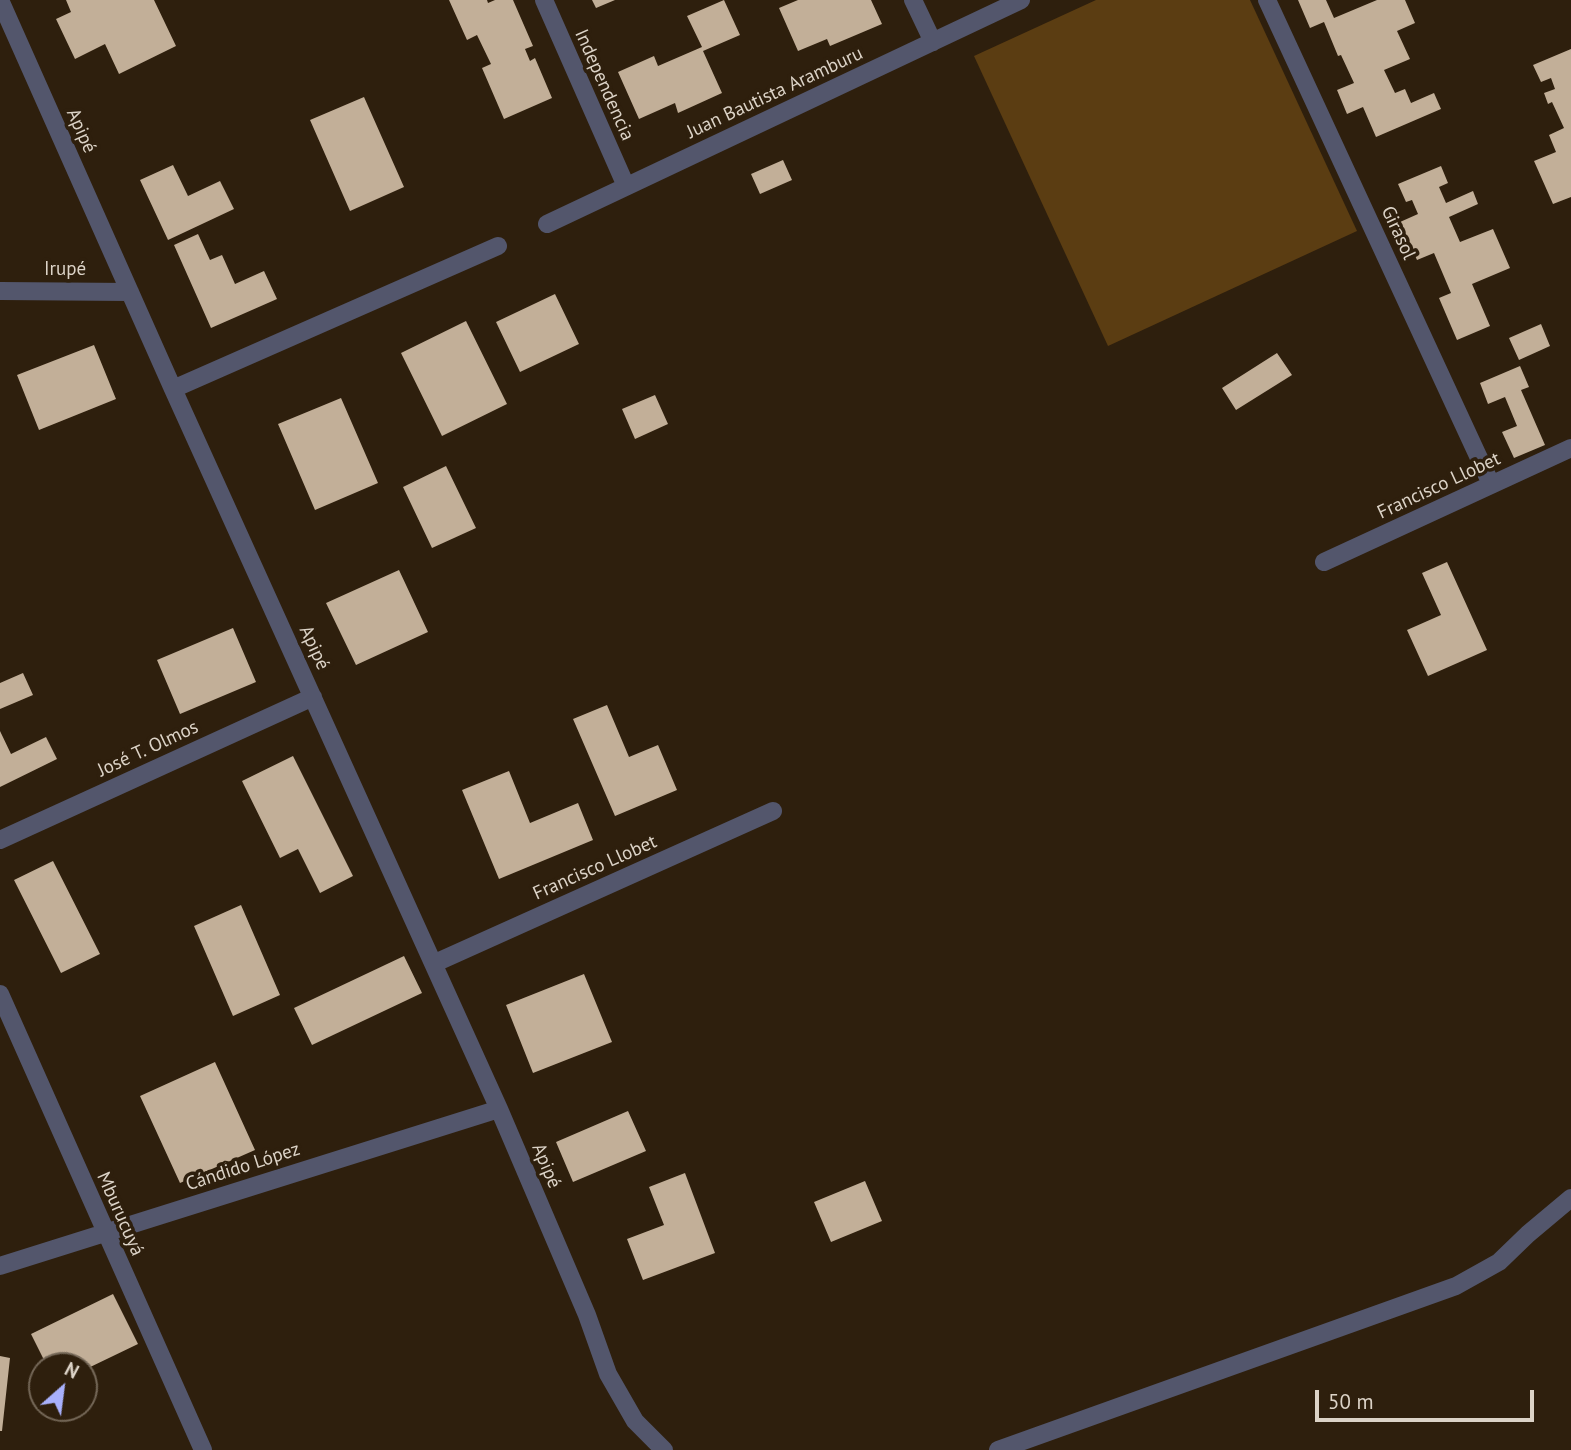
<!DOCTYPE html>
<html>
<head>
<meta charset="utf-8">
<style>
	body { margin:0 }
	#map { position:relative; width:1571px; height:1450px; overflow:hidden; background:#2e1f0d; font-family:"PT Sans",sans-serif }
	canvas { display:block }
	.north { position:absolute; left:28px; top:1352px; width:70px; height:70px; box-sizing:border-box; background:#2e1f0d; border:2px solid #746757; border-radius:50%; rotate:28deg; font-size:19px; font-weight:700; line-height:28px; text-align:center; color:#dcd3c7 }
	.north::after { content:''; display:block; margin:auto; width:24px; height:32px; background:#a8b0fc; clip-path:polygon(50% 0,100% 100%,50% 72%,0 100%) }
	.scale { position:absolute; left:1315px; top:1390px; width:219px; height:32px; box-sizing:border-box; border:4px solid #dcd3c7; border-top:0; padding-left:9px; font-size:21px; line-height:24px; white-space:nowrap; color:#dcd3c7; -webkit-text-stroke:5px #2e1f0d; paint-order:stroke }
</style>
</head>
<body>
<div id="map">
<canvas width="1571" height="1450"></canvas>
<div class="north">N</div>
<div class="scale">50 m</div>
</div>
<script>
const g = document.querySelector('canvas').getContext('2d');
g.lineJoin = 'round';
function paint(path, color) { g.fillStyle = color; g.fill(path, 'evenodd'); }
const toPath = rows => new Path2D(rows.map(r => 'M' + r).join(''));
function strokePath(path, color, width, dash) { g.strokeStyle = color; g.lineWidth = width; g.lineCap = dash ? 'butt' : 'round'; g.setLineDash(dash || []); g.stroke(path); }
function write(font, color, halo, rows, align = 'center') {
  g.font = font + ' "PT Sans",sans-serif'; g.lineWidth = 7; g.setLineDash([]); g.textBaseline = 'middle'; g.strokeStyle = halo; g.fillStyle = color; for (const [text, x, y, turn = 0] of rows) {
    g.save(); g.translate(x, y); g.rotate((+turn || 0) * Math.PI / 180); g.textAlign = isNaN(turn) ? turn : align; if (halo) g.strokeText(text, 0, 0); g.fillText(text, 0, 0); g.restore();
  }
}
const green = toPath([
	[1096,0,1250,0,1357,231,1108,346,974,56]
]);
const building = toPath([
	[66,0,154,0,176,46,119,74,105,44,75,59,56,19,71,12],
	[449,0,487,0,488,3,495,0,513,0,533,46,525,49,530,61,535,58,552,98,504,119,482,68,491,64,477,35,467,40],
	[592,0,615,0,596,8],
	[724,0,740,35,703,51,722,93,678,113,675,103,639,119,618,72,654,56,658,66,702,47,687,16],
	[798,0,871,0,882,24,830,46,827,39,798,51,779,8],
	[1298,0,1326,0,1334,18,1377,0,1405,0,1415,23,1397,31,1410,59,1384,70,1395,93,1405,89,1411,103,1434,93,1441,109,1376,137,1363,107,1347,114,1337,90,1354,83,1341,55,1338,56,1324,22,1310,28],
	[1571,49,1571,197,1553,204,1534,161,1556,152,1549,135,1564,128,1552,102,1548,104,1544,93,1555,89,1551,78,1541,82,1533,65],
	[364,97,404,187,350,211,310,120],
	[783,160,792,180,760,194,751,174],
	[173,165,188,196,220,181,234,209,168,240,140,180],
	[1441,166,1448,183,1439,187,1446,203,1473,191,1478,204,1449,217,1460,242,1493,229,1510,268,1472,284,1490,326,1457,340,1439,298,1451,293,1434,253,1417,260,1400,222,1418,214,1412,200,1406,202,1398,184],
	[198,234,210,260,222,255,235,284,264,271,277,299,211,328,174,245],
	[555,294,579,344,520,372,496,322],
	[466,321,507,404,442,436,401,353],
	[1541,324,1550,346,1519,360,1509,338],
	[94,345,116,399,39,430,17,375],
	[1277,353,1292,375,1236,410,1222,388],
	[1520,366,1529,387,1521,390,1545,445,1514,458,1502,432,1517,426,1505,397,1488,404,1480,383],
	[655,395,668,424,635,439,622,409],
	[341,398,378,483,315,510,278,424],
	[446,466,476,528,432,548,403,487],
	[1447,562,1487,650,1428,676,1407,630,1441,615,1422,573],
	[399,570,428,632,356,665,326,603],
	[233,628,256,682,180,714,157,660],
	[23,673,33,695,0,709,0,683],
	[607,705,629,757,658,745,677,790,615,816,573,719],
	[0,731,11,754,46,737,57,759,0,787],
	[293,756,353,876,320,893,298,849,280,858,242,781],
	[509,771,530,823,578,803,593,840,499,879,462,790],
	[53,861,100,954,61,973,14,880],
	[241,905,280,995,233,1016,194,926],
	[404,956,422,993,312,1045,294,1008],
	[584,974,612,1042,533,1073,506,1005],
	[215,1062,255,1150,180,1183,140,1096],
	[628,1111,646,1151,573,1182,556,1142],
	[685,1173,715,1253,643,1280,627,1239,664,1225,649,1187],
	[865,1181,882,1221,831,1242,814,1202],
	[113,1294,138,1344,84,1370,84,1366,47,1366,31,1334],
	[0,1356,10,1358,2,1431,0,1431]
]);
const street = toPath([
	[0,0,173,389,499,1109,587,1315,608,1374,635,1421,664,1450],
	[544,0,626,186],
	[913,0,933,42],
	[1267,0,1491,484],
	[547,224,1021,0],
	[0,291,130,292],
	[173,389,498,246],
	[1324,562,1571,448],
	[0,840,313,697],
	[435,963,773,811],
	[0,994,203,1450],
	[0,1266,499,1109],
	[998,1450,1456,1286,1499,1262,1528,1234,1571,1198]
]);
const streetNames = [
	["Independencia",604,85,66],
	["Juan Bautista Aramburu",775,93,-25],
	["Apipé",81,131,66],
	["Girasol",1398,233,65],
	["Irupé",65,270],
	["Francisco Llobet",1439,486,-25],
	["Apipé",314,648,65],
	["José T. Olmos",148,749,-25],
	["Francisco Llobet",595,868,-24],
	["Apipé",546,1166,67],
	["Cándido López",243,1167,-18],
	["Mburucuyá",120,1214,66]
];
paint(green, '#5b3d12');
paint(building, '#c2af98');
strokePath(street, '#53566c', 18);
write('19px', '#dcd3c7', '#2e1f0d', streetNames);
</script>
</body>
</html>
